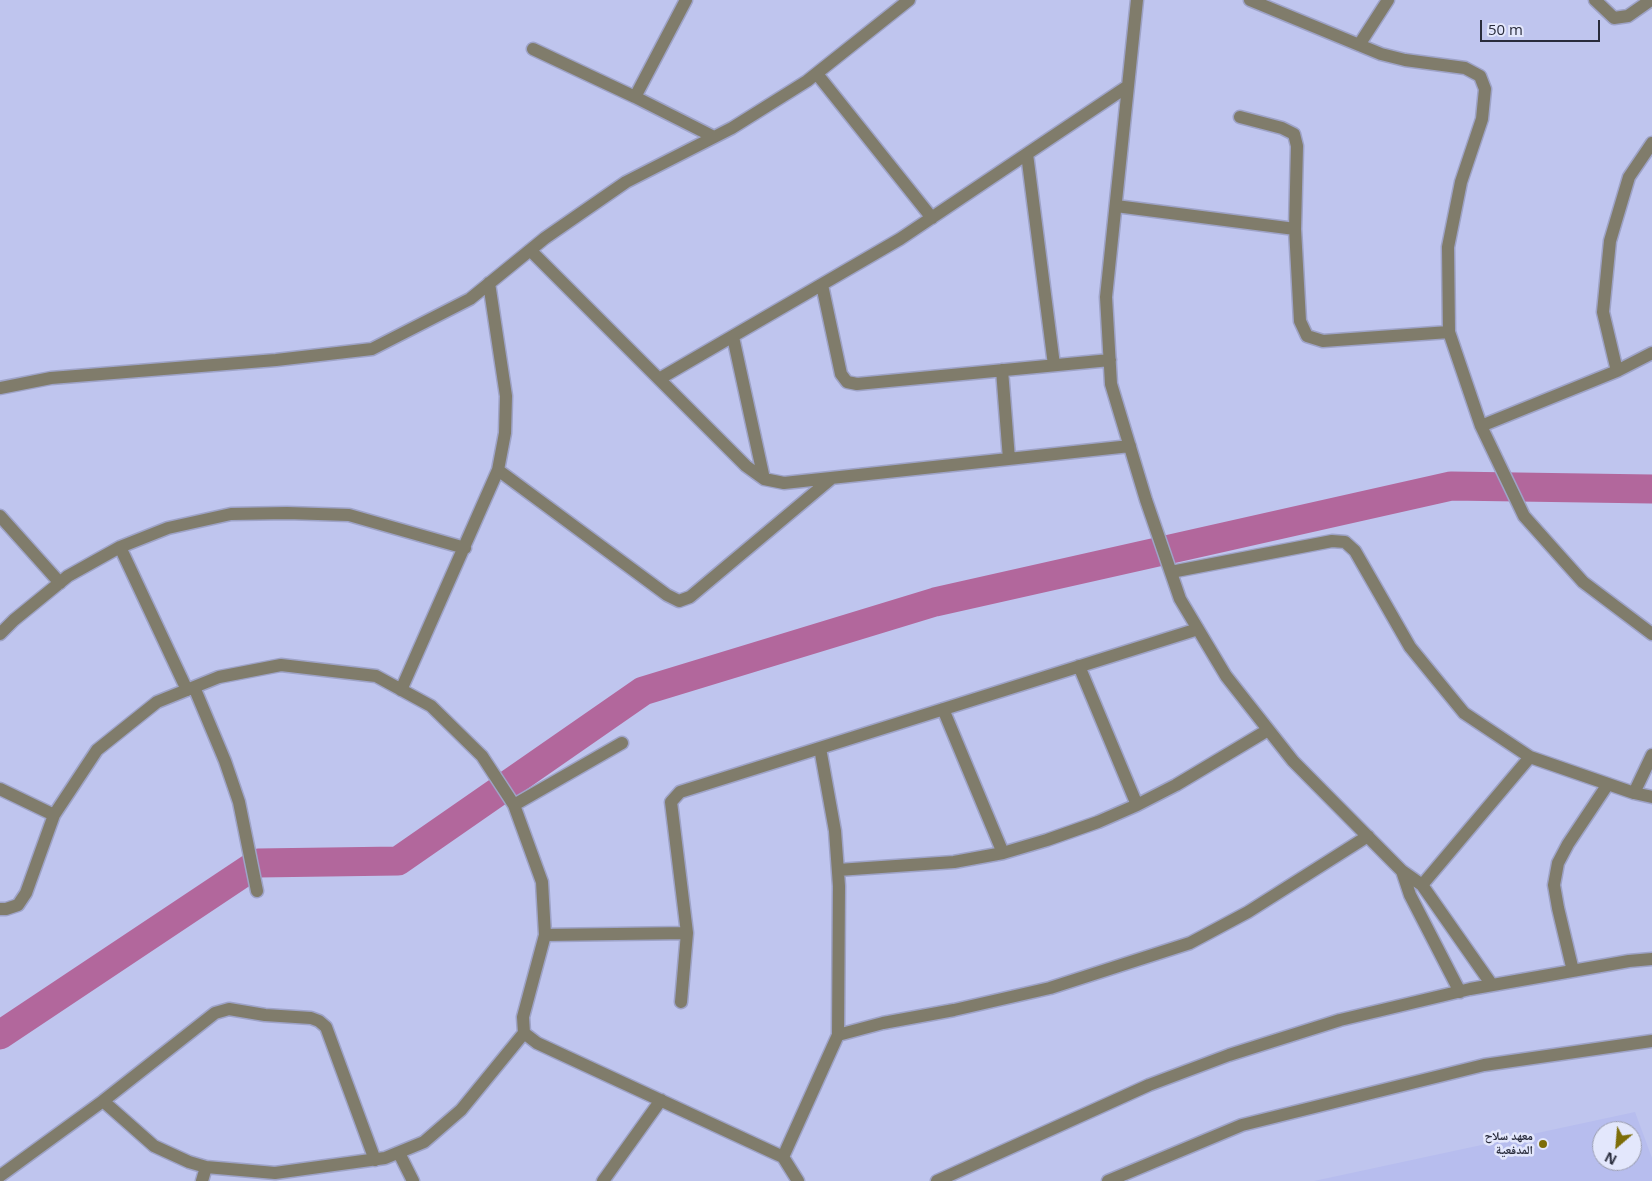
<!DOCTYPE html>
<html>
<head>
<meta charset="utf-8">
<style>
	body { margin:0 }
	#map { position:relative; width:1652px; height:1181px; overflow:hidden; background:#bfc5ee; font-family:"Open Sans",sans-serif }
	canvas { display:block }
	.north { position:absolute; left:1592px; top:1121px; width:50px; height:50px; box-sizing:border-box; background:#e3e7fc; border:1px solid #999caf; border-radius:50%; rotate:207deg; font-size:14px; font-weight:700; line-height:20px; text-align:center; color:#292c3c }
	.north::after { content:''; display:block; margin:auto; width:18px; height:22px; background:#7d6d08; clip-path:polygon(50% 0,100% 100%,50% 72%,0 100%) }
	.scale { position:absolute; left:1480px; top:20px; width:120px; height:22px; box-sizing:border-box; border:2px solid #292c3c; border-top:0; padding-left:6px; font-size:15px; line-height:18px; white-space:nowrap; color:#292c3c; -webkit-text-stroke:4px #e3e7fc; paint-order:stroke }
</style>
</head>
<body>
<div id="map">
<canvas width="1652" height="1181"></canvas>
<div class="north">N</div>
<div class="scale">50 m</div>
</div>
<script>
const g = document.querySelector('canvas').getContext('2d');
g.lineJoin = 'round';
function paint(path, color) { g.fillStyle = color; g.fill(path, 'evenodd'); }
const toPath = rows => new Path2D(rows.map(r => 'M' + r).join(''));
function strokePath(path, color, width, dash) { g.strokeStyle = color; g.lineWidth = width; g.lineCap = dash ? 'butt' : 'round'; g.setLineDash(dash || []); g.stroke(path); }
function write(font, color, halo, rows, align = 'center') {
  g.font = font + ' "Open Sans","Noto Naskh Arabic",sans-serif'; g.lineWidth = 5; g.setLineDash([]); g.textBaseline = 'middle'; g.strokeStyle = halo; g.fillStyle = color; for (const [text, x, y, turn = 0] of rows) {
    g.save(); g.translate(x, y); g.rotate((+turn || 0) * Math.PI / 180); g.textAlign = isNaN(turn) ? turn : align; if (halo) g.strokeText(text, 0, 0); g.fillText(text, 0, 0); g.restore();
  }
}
const built = toPath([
	[1635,1112,1652,1158,1652,1181,1314,1181],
	[1602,1131,1632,1131,1632,1161,1602,1161]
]);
const river = toPath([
	[0,1035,258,863,398,861,643,691,935,602,1451,486,1652,489]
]);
const minor = toPath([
	[1137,0,1106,297,1111,384,1146,500,1180,599,1226,676,1293,761,1402,871,1422,885,1492,985],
	[1250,0,1381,54,1405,60,1465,68,1480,76,1485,89,1482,119,1461,182,1448,247,1449,332,1481,426,1524,516,1583,582,1652,634],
	[1595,0,1614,18,1628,16,1651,0],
	[1359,45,1388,0],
	[533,49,635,97,714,137],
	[817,74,932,218],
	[635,97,686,0],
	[1240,117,1282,128,1294,134,1297,146,1295,229,1300,321,1307,336,1323,341,1449,332],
	[1027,154,1054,365],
	[1116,206,1295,229],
	[530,250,746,466,764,479,784,483,1130,446],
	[822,285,841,374,847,382,857,384,1110,360],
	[733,337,764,479],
	[1002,370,1009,459],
	[1617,371,1603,312,1610,241,1629,177,1652,143],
	[659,379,900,239,1128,86],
	[0,388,51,378,276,360,372,349,470,299,545,238,626,182,732,128,807,81,909,0],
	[1481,426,1617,371,1652,353],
	[498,470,667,595,679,601,690,597,832,478],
	[0,516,60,583],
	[120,547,187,690],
	[1171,572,1332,541,1345,542,1355,551,1410,647,1464,713,1530,757,1634,793,1652,797],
	[0,634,14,620,68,576,120,547,168,528,231,514,287,513,349,515,465,548],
	[1079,666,1137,805],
	[194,687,225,761,239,802,257,891],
	[401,690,498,470,505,433,506,396,489,283],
	[943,709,1003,853],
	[820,748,835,831,839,886,838,1035],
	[0,789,54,815],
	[1634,793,1652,755],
	[514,805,622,743],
	[838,870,954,862,1003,853,1047,840,1098,822,1137,805,1176,785,1268,730],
	[1402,871,1410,895,1460,992],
	[1422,885,1530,757],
	[0,909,6,909,18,905,26,893,54,815,97,750,157,702,219,677,281,665,376,676,431,706,482,756,514,805,542,882,545,935,523,1017,524,1033,537,1043,783,1157,798,1181],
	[545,935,687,933],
	[1573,971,1558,908,1554,885,1558,863,1568,844,1608,784],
	[681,1002,687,933,671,802,680,792,1198,629],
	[103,1101,154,1146,189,1162,206,1167,275,1173,385,1158,424,1142,461,1110,524,1033],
	[399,1153,413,1181],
	[783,1157,838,1035,883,1023,954,1010,1050,988,1190,943,1248,912,1368,836],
	[0,1176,103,1101,215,1013,229,1009,265,1015,311,1018,319,1021,326,1027,375,1160],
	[202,1181,206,1167],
	[603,1181,661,1100],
	[937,1181,1149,1085,1229,1055,1340,1020,1470,989,1629,961,1652,959],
	[1108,1181,1242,1125,1484,1065,1652,1041]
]);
const markers = [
	[1543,1144,5,"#7d6d08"]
];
const poiNames = [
	["معهد سلاح",1533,1137],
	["المدفعية",1533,1151]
];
paint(built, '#b7bdee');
strokePath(river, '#b2679c', 29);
strokePath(minor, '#9ea3c7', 15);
strokePath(minor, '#807c6b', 12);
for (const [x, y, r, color] of markers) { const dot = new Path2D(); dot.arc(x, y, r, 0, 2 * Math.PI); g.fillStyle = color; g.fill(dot); strokePath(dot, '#e3e7fc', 2); }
write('bold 12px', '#292c3c', '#e3e7fc', poiNames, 'right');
</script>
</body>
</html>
